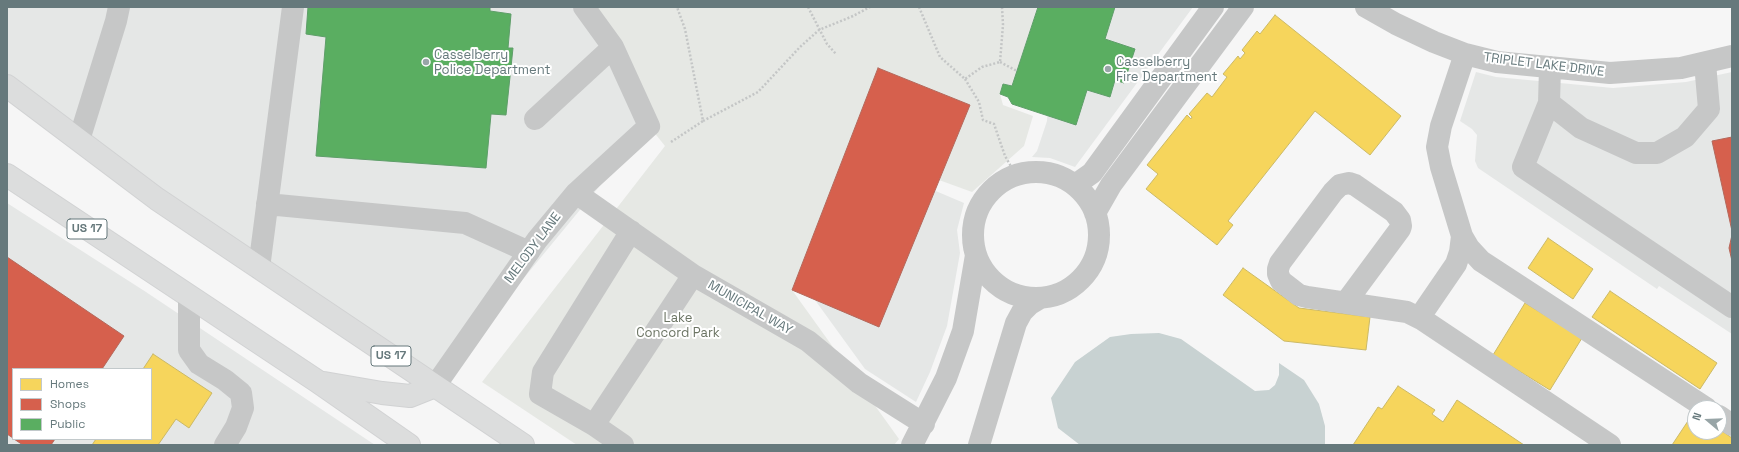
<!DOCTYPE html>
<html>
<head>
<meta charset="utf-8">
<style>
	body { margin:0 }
	#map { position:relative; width:1739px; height:452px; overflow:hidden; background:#f6f6f6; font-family:"Space Grotesk",sans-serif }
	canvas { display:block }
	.frame { position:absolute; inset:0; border:8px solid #66797c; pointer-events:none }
	.legend { position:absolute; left:12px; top:368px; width:140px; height:72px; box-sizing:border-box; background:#fff; border:1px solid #c2c9cb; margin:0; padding:5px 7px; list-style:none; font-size:12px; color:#66797c }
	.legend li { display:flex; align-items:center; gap:8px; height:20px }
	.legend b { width:20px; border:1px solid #c2c9cb }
	.north { position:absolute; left:1687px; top:400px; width:40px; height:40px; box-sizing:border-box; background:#fff; border:1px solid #c2c9cb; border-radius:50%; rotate:289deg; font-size:11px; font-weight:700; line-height:16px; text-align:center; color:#66797c }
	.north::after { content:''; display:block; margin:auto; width:14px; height:18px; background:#98a5a7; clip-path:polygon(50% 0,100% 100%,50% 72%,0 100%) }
</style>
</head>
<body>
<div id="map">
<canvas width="1739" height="452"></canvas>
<div class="frame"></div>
<ul class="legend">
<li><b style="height:11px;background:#f6d55c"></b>Homes</li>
<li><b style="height:11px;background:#d6604d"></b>Shops</li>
<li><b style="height:11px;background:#5aae61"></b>Public</li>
</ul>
<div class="north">N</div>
</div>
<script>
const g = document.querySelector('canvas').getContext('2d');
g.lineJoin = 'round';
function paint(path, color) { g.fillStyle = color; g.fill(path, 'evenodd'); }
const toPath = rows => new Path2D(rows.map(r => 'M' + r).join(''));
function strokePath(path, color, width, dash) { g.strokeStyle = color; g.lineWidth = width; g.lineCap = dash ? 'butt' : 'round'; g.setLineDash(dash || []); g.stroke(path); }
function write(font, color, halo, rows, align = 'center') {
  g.font = font + ' "Space Grotesk",sans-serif'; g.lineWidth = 4; g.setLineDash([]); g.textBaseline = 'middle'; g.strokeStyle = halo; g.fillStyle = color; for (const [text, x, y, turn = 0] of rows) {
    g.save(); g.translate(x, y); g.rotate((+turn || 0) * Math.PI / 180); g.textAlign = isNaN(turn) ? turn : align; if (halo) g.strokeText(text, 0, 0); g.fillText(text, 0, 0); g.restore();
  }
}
const built = toPath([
	[7,7,587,7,649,126,435,386,7,86],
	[1053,7,1193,7,1075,167,1050,158,1032,157,1037,151,1047,121],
	[1476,72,1496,77,1613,88,1686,82,1732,72,1732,334,1659,286,1657,289,1478,168,1475,161,1477,135,1472,129,1460,121],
	[931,189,964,203,957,230,960,253,947,326,930,372,916,402,865,369,807,289],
	[7,203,146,292,375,445,7,445],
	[13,369,151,369,151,439,13,439]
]);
const green = toPath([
	[587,7,1038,7,1012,86,1003,84,1000,94,1003,105,1033,116,1024,146,972,192,939,180,970,105,878,68,792,290,899,439,894,445,577,445,482,382,665,146,649,126]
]);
const water = toPath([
	[1159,333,1181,339,1255,391,1269,390,1275,385,1279,375,1279,363,1304,380,1319,404,1325,426,1325,445,1080,445,1058,428,1051,398,1075,362,1110,337,1131,334]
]);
const homes = toPath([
	[1275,15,1401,116,1370,155,1315,111,1228,221,1233,225,1217,245,1146,189,1158,174,1147,165,1187,115,1191,119,1192,117,1189,114,1207,93,1212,97,1227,77,1223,74,1238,56,1240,59,1245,53,1242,50,1257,31,1260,34,1275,15],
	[1548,238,1593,269,1573,299,1528,268,1548,238],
	[1243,268,1299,308,1370,317,1366,350,1284,341,1223,295,1243,268],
	[1610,291,1717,363,1700,389,1592,317,1610,291],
	[1525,303,1582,338,1550,390,1493,355,1525,303],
	[153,354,212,393,189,428,176,419,158,445,92,445,96,439,151,439,151,369,143,369,153,354],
	[1398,386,1435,410,1432,414,1443,422,1457,400,1524,445,1353,445,1378,407,1382,409,1398,386],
	[1694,412,1695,432,1719,432,1719,429,1732,438,1732,445,1672,445,1694,412]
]);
const shops = toPath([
	[878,68,970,105,879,327,792,290,878,68],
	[1732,137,1732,231,1712,141,1732,137],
	[1732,235,1732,261,1729,248,1732,235],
	[7,257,124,336,102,369,13,369,13,438,7,434,7,257],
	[14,439,55,439,51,445,23,445,14,439]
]);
const public = toPath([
	[308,7,490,7,490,11,511,14,508,48,513,48,506,115,491,114,486,168,316,156,326,37,306,34,308,7],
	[1038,7,1115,7,1105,39,1135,49,1124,83,1115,80,1110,97,1087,90,1076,125,1012,104,1008,97,1000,94,1003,84,1012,86,1038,7]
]);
const path = toPath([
	[808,7,827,44,836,54],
	[919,7,940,57,965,79,982,67,1000,62,1003,25,1002,7],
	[1000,62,1017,71],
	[965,79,979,102,983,120,994,124,1005,156,1013,170],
	[703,121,758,92,800,47,819,30,853,16,870,7],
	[671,142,703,121,685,29,677,7]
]);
const minor = toPath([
	[584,7,613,47],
	[1366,7,1396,24,1434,42,1465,54,1497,62,1610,73,1681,68,1732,56],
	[1550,67,1549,103,1523,167,1732,307],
	[1549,103,1581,128,1636,153,1657,153,1685,137,1709,109,1705,63],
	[79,140,116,21,119,7],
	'973 235a63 63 0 1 1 126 0a63 63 0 1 1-126 0Z',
	[1075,185,1092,173,1213,7],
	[576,193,693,275,808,341,859,383,924,424],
	[267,204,465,223,529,252],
	[1095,213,1111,185,1243,7],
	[1462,236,1469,248,1481,261,1706,408],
	[259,268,293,7],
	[189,297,189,350,199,364,225,380,241,393,243,408,236,427,225,445],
	[1346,302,1400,229,1401,226,1400,220,1394,212,1355,185,1349,183,1340,185,1333,192,1280,263,1278,269,1278,274,1281,281,1299,295,1307,297,1407,312,1423,320,1610,445],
	[1419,318,1456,264,1460,252,1462,236,1441,167,1437,147,1441,126,1465,54],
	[435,386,537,240,576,193,649,126,613,47,535,119],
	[1719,416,1732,425],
	[594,425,693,275],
	[623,445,594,425,540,394,543,372,631,231],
	[912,445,946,378,963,331,976,255],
	[979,445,1016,323,1022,312,1030,304,1040,298]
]);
const major = toPath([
	[7,86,157,199,523,445],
	[7,175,317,381,409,445],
	[324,383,382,393,410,396,435,386]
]);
const markers = [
	[426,62,4,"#98a5a7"],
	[1108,69,4,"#98a5a7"]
];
const shields = [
	[87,229,40],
	[391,356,40]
];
const shieldNames = [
	["US 17",87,229],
	["US 17",391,356]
];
const poiNames = [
	["Casselberry",434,55],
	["Police Department",434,70],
	["Casselberry",1116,62],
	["Fire Department",1116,77]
];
const streetNames = [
	["TRIPLET LAKE DRIVE",1544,65,7],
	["MELODY LANE",533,248,-53],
	["MUNICIPAL WAY",750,308,30]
];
const parkNames = [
	["Lake",678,318],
	["Concord Park",678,333]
];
paint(built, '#e5e7e6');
paint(green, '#e6e8e4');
paint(water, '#c8d2d2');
paint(homes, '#f6d55c');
strokePath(homes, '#cbb966', 1);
paint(shops, '#d6604d');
strokePath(shops, '#b4685b', 1);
paint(public, '#5aae61');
strokePath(public, '#5e9e69', 1);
strokePath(major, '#d1d2d3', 24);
strokePath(path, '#c4c6c6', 2.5, [2, 2]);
strokePath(minor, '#c6c7c7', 22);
strokePath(major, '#dcdddd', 22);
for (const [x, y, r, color] of markers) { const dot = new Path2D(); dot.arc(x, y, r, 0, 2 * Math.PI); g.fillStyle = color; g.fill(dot); strokePath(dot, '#fff', 1.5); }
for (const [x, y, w] of shields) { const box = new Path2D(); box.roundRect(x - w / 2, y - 10, w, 20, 3); g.fillStyle = '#fff'; g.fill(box); strokePath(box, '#66797c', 1); }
write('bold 12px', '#66797c', null, shieldNames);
write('13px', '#66797c', '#fff', poiNames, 'left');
write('13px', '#66797c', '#fff', streetNames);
write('13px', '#6c7564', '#fff', parkNames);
</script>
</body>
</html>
